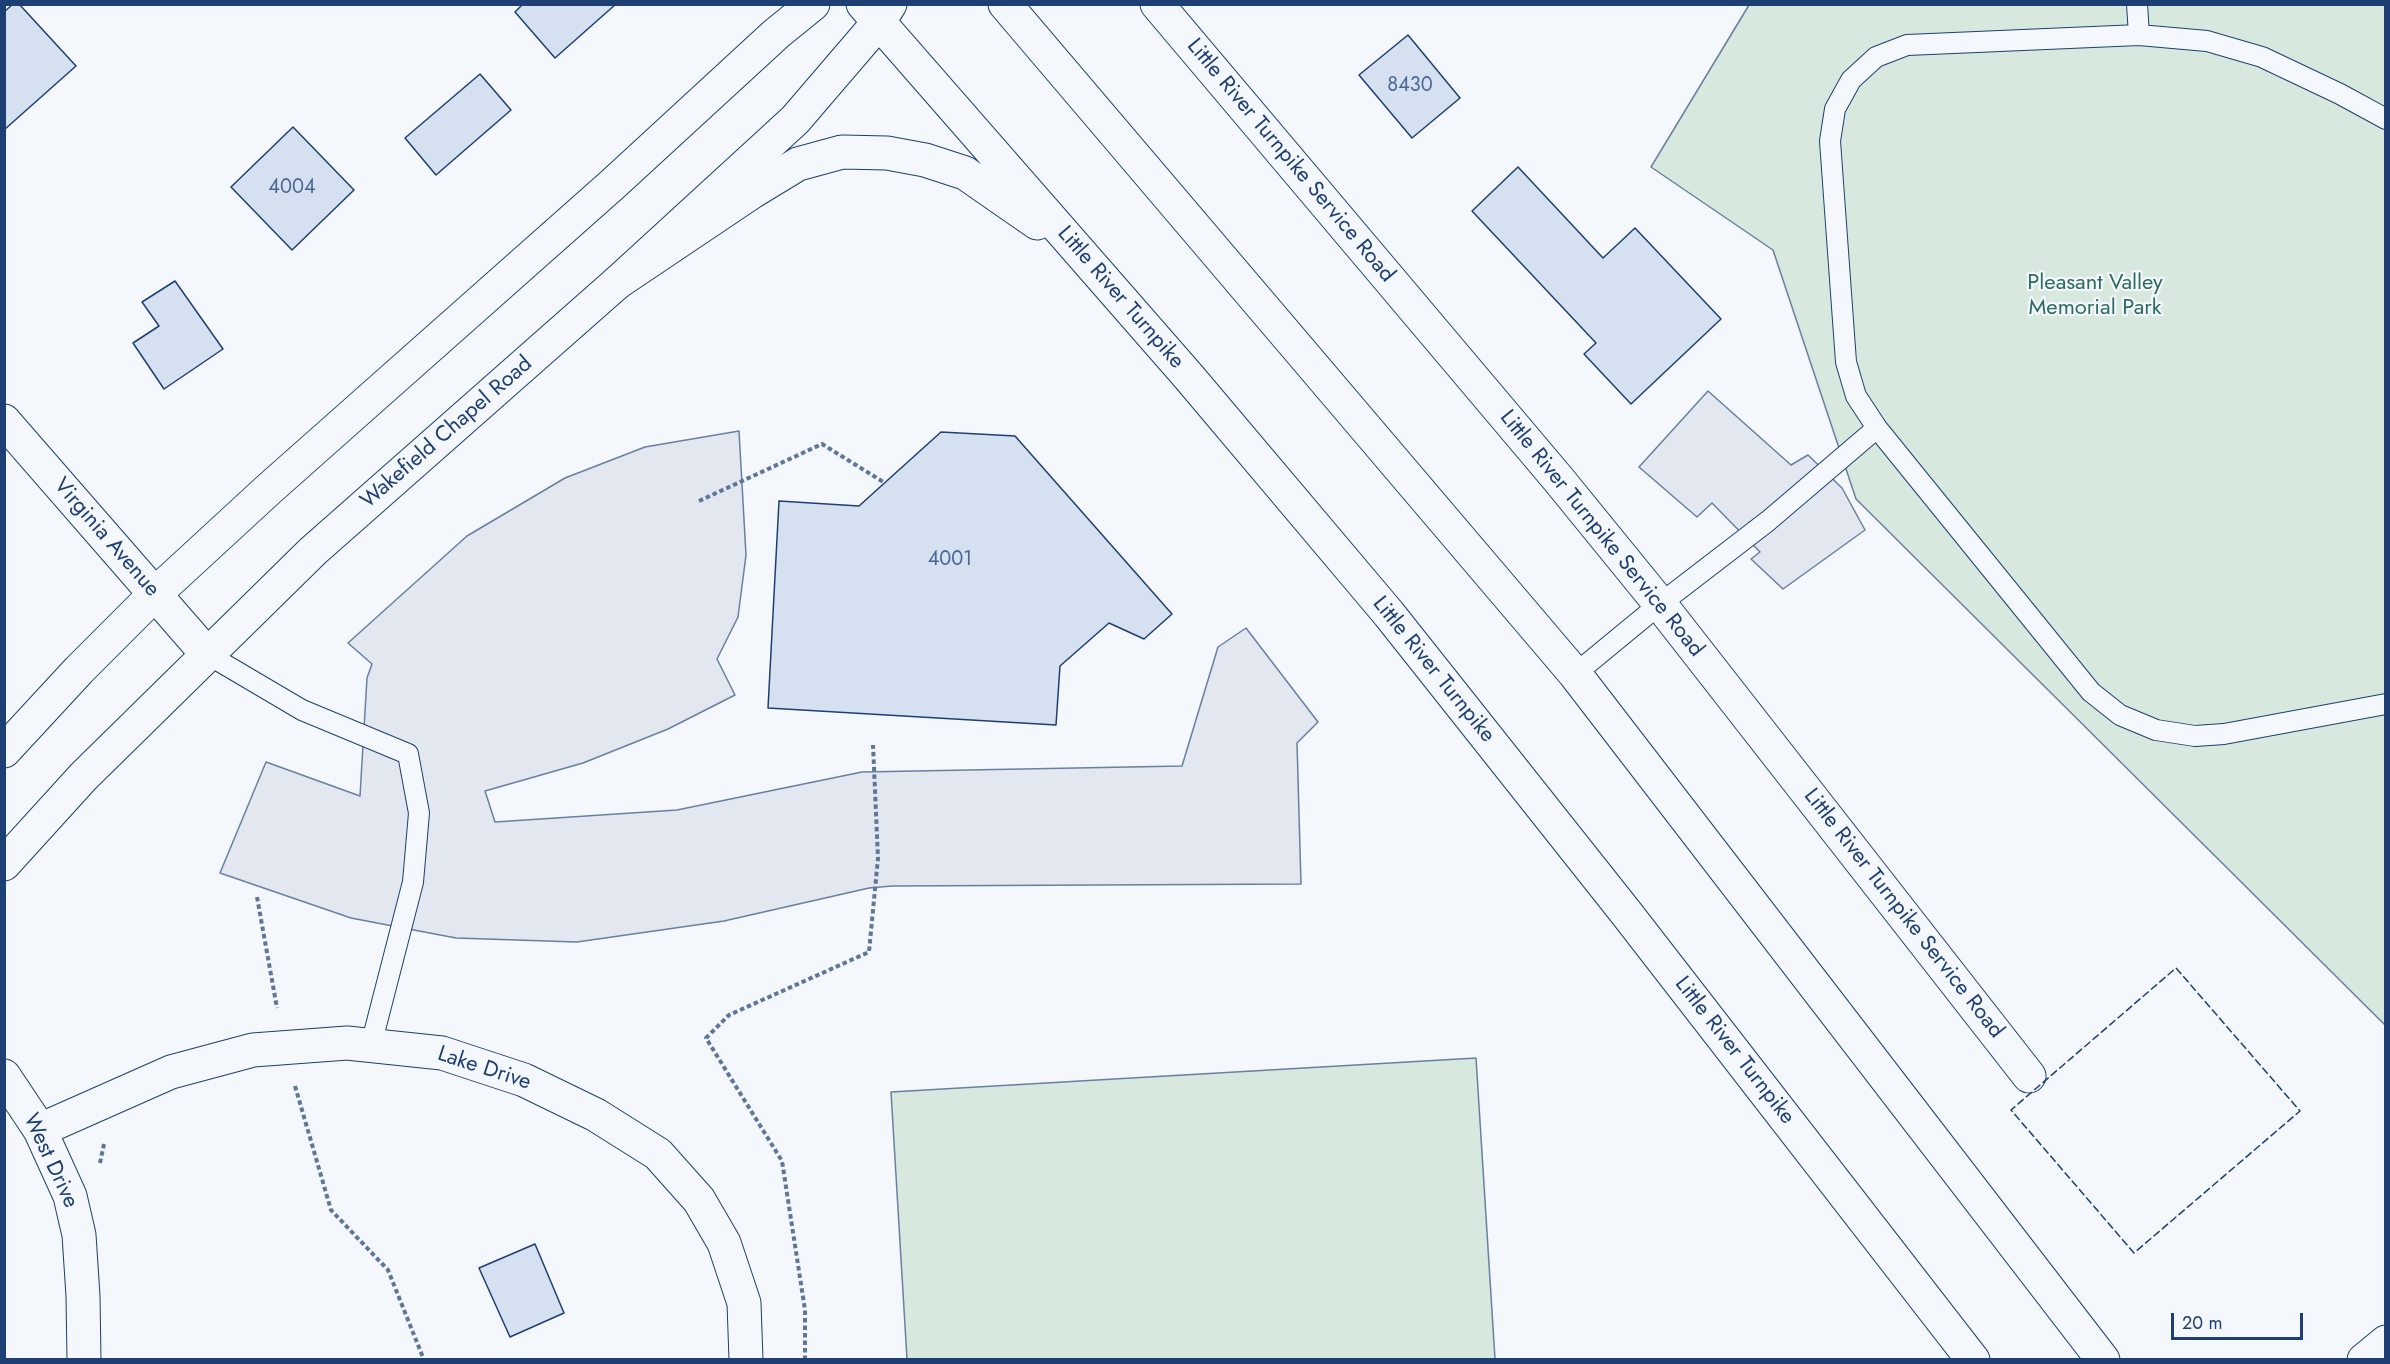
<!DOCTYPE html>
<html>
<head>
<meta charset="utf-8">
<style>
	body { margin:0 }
	#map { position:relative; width:2390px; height:1364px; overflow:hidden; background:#f4f7fb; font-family:Jost,sans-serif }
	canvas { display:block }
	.frame { position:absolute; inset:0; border:6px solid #1d3f73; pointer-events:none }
	.scale { position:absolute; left:2171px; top:1313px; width:132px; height:27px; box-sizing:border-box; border:3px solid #1d3f73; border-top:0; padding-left:8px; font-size:18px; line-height:21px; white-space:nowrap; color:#1d3f73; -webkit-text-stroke:4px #f4f7fb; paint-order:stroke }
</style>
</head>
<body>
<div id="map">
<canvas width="2390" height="1364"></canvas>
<div class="frame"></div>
<div class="scale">20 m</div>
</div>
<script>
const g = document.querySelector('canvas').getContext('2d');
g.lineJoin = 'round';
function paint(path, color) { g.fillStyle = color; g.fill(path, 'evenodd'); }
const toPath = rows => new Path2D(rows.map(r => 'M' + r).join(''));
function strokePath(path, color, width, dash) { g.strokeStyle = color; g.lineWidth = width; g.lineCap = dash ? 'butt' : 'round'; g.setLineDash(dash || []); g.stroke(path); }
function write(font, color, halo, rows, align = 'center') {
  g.font = font + ' Jost,sans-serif'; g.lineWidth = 4.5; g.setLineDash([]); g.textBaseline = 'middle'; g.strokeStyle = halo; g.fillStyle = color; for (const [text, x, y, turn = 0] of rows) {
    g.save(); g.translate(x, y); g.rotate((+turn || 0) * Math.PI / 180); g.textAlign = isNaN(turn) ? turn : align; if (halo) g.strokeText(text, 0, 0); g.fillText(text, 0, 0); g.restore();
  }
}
const green = toPath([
	[1749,5,2385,5,2385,1025,1856,499,1773,250,1651,167,1749,5],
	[1476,1058,1495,1359,907,1359,891,1092,1476,1058]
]);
const parking = toPath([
	[1708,391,1791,465,1808,455,1842,488,1865,530,1783,589,1751,559,1760,552,1712,503,1697,517,1639,467,1708,391],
	[739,431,746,555,738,617,717,659,735,695,668,729,583,763,485,791,495,822,677,810,862,772,1182,766,1218,647,1246,628,1318,722,1297,743,1301,884,892,886,869,888,724,921,577,942,456,938,351,918,220,873,266,762,360,796,367,678,372,664,348,643,467,536,565,478,645,447,739,431]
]);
const building = toPath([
	[13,4,19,4,76,66,4,130,4,12,13,4],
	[523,4,616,4,555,58,515,12,523,4],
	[1408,35,1460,98,1412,138,1359,75,1408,35],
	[480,74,511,110,436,175,405,138,480,74],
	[293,127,354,190,292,250,231,187,293,127],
	[1518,167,1603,258,1635,228,1721,319,1631,404,1584,354,1596,343,1472,211,1518,167],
	[175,281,223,349,164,389,133,343,159,326,142,302,175,281],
	[941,432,1015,436,1172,614,1144,639,1109,623,1060,666,1056,725,768,708,779,501,859,506,941,432],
	[535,1244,564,1313,510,1337,479,1268,535,1244]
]);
const path = toPath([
	[699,501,822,444,885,483],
	[257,897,277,1008],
	[295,1086,331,1210,388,1270,424,1360],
	[100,1163,104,1144],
	[805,1360,805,1310,782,1161,706,1038,729,1015,869,952,878,858,873,745]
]);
const service = toPath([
	[2137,4,2139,35],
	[2386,119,2340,94,2262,57,2207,41,2139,35,1907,45,1876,57,1851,80,1835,109,1830,141,1846,362,1856,396,1877,428,2091,692,2120,715,2156,730,2195,736,2224,734,2386,704],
	[207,654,302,710,408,754,419,813,413,882,371,1045],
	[1575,674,1660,604,1768,521,1877,428]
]);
const minor = toPath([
	[1157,4,1559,480,1660,604,2029,1076],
	[4,421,207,654],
	[4,1076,40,1130,70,1196,79,1235,83,1296,84,1360],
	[40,1130,171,1072,253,1050,347,1043,442,1053,524,1080,596,1115,658,1154,699,1200,724,1243,744,1303,746,1360],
	[2364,1360,2386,1342]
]);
const secondary = toPath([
	[4,751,79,670,155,594,269,489,613,184,776,34,813,4],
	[4,864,83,777,313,551,618,282,795,120,879,22,890,4]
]);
const primary = toPath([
	[863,4,1189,377,1389,614,1627,914,1973,1360],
	[1005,4,1575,674,2103,1360],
	[618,282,752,192,798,164,842,152,887,153,925,160,965,173,1037,223]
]);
const fence = toPath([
	[2176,968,2300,1111,2134,1253,2011,1110,2176,968]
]);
const numberNames = [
	["8430",1410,86],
	["4004",292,188],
	["4001",950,560]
];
const streetNames = [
	["Little River Turnpike Service Road",1290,161,50],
	["Little River Turnpike",1120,298,49],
	["Wakefield Chapel Road",447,433,-41],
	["Little River Turnpike Service Road",1601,534,51],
	["Virginia Avenue",106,538,49],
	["Little River Turnpike",1433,670,51],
	["Little River Turnpike Service Road",1903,914,52],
	["Little River Turnpike",1734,1051,52],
	["Lake Drive",484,1069,18],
	["West Drive",50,1161,65]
];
const parkNames = [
	["Pleasant Valley",2095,284],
	["Memorial Park",2095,309]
];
paint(green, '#d7e8df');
strokePath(green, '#687fa3', 1.5);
paint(parking, '#e3e8f0');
strokePath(parking, '#687fa3', 1.5);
paint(building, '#d5e0f0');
strokePath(building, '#1d3f73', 1.5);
strokePath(service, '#1d3f73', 22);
strokePath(minor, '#1d3f73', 35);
strokePath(secondary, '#1d3f73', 35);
strokePath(primary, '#1d3f73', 35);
strokePath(path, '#5e769c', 4, [4.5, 3]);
strokePath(service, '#f4f7fb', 20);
strokePath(minor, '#f4f7fb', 33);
strokePath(secondary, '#f4f7fb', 33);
strokePath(primary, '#f4f7fb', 33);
strokePath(fence, '#1d3f73', 1.5, [8, 3]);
write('20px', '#4b6792', null, numberNames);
write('22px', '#1d3f73', '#f4f7fb', streetNames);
write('22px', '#2c6c60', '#f4f7fb', parkNames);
</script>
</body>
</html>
